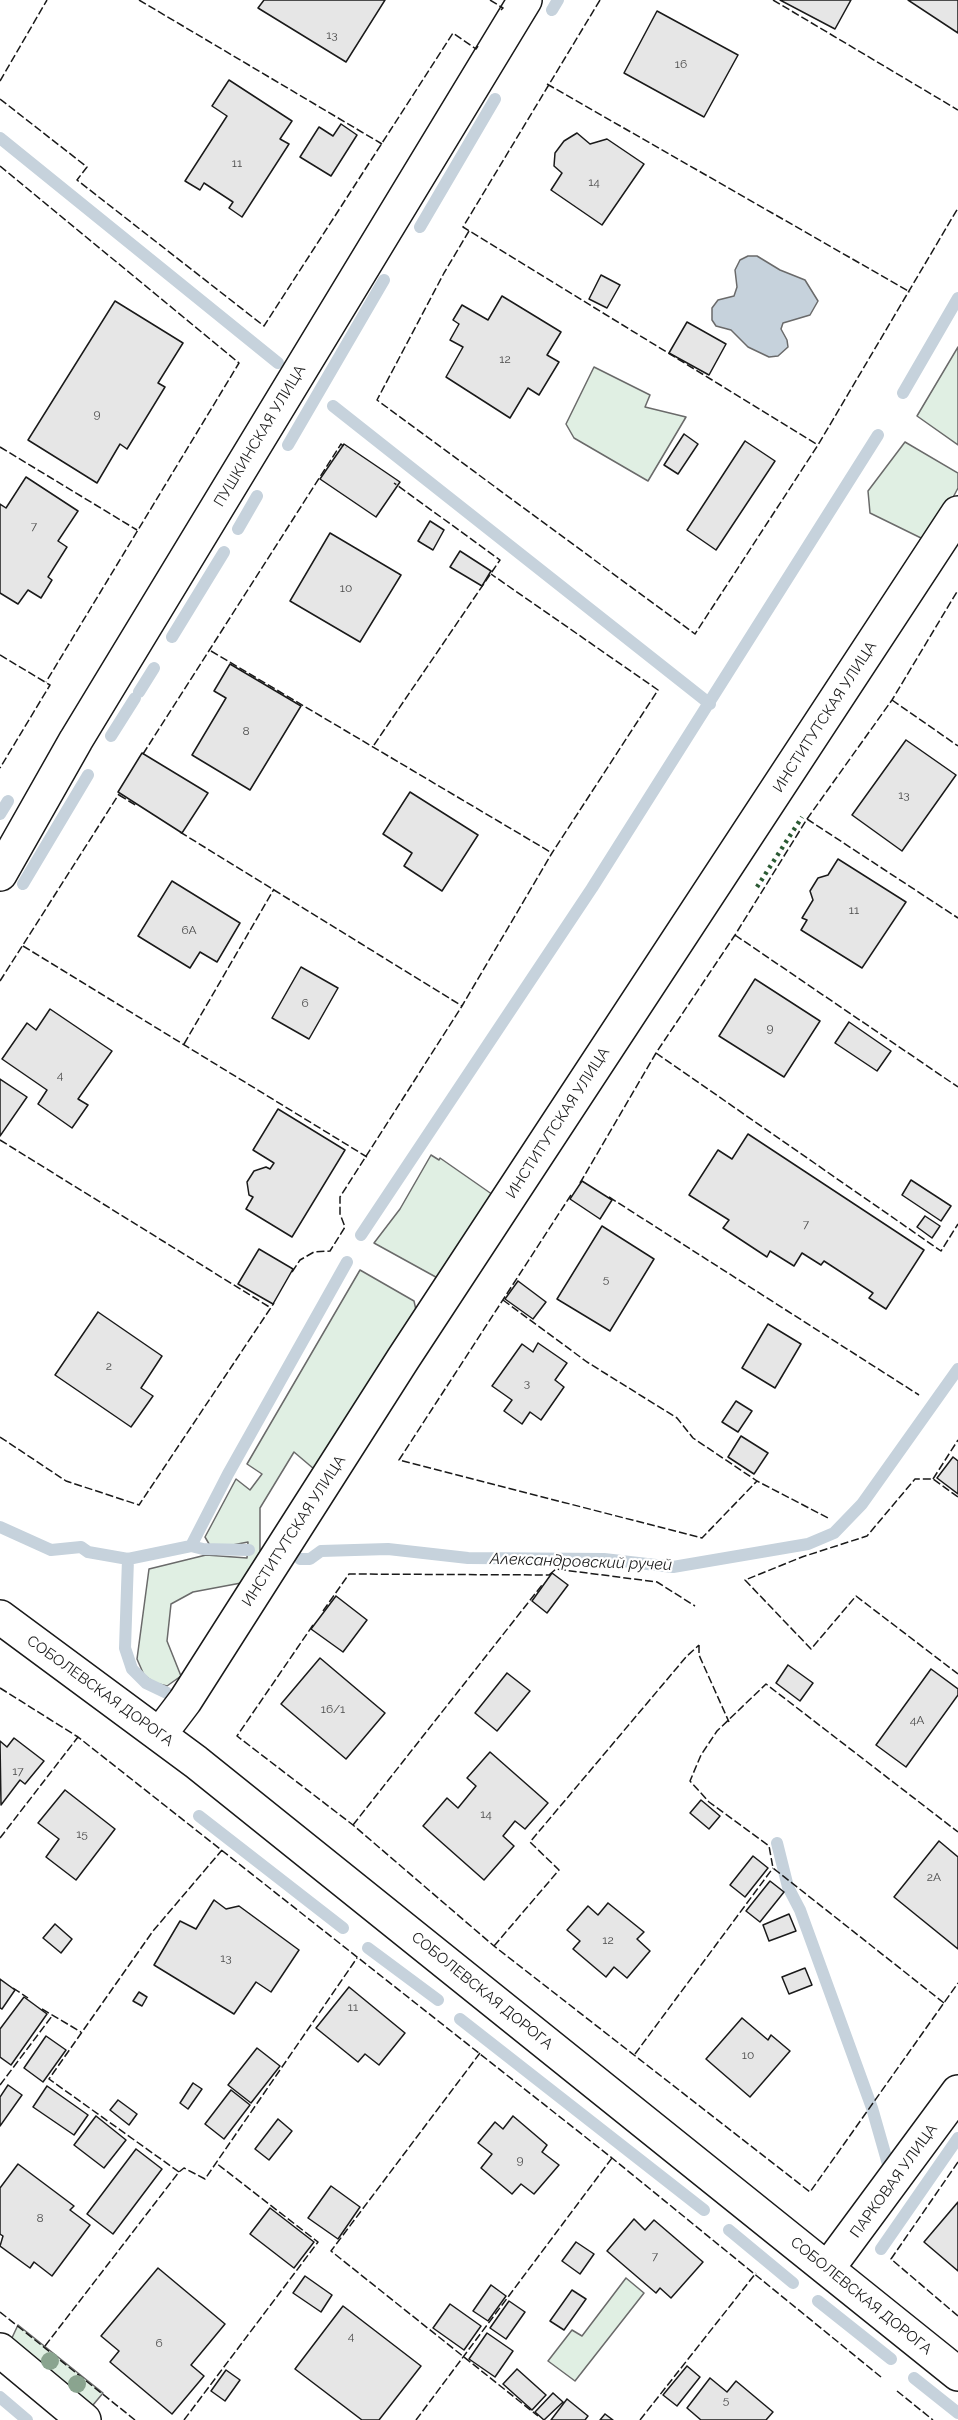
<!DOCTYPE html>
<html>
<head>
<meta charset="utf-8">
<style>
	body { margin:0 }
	canvas { display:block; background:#fff }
</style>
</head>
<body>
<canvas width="958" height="2420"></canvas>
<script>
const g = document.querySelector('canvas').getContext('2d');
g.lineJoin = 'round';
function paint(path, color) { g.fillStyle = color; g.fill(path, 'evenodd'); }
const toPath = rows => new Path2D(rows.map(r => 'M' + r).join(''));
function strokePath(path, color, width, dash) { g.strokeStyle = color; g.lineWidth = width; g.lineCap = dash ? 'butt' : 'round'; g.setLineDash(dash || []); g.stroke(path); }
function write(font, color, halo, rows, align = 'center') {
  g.font = font + ' Raleway,sans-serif'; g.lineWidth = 4.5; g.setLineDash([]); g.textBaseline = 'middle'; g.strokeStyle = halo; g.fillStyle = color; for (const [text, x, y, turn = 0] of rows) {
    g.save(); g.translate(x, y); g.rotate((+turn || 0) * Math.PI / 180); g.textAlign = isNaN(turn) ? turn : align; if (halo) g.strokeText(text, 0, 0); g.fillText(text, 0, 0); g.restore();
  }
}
const green = toPath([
	[958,347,958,445,917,416,958,347],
	[594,367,650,395,645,407,686,417,648,481,574,438,566,424,594,367],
	[905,442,958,473,958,488,933,535,921,538,870,513,868,491,905,442],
	[431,1155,439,1160,440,1158,496,1197,443,1281,374,1243,400,1209,431,1155],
	[360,1270,414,1301,418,1319,314,1469,294,1452,260,1508,260,1556,241,1583,193,1592,171,1604,167,1641,181,1676,167,1686,155,1683,144,1675,137,1659,149,1569,206,1555,247,1558,248,1542,212,1549,205,1537,236,1479,250,1490,262,1474,247,1464,360,1270],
	[626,2278,644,2293,575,2381,548,2361,572,2330,582,2336,626,2278],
	[18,2325,103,2393,88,2411,10,2342,18,2325]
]);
const water = toPath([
	[748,256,757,256,780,270,805,280,818,301,810,315,783,323,781,329,787,340,788,347,778,356,769,357,748,347,731,330,716,326,712,320,712,308,718,300,734,296,737,287,735,270,740,260,748,256]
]);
const stream = toPath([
	[552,10,558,0],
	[0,138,278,363],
	[420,227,495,99],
	[903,393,958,298],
	[333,406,710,704],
	[288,445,384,280],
	[238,529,257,496],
	[172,637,224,552],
	[139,692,154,668],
	[111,736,135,698],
	[0,814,8,801],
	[23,884,88,775],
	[361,1235,592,888,878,435],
	[0,1527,51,1550,81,1547,88,1552,128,1559,191,1546,203,1549,249,1550],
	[191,1546,228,1474,347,1262],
	[128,1559,125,1648,132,1669,146,1683,167,1693],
	[300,1559,310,1559,321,1551,388,1549,468,1558,604,1559,673,1567,808,1544,834,1533,862,1504,958,1369],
	[199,1816,343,1928],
	[777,1843,788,1887,800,1910,872,2108,888,2164],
	[368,1948,438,2000],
	[460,2019,704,2210],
	[729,2230,793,2283],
	[881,2249,958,2138],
	[818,2301,891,2359],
	[914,2378,958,2413],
	[0,2397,27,2420]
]);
const building = toPath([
	[264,0,385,0,346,62,258,8,264,0],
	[780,0,851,0,835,29,780,0],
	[908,0,958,0,958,33,908,0],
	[657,11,738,55,704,117,624,73,657,11],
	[229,80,292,121,280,139,289,144,242,217,229,208,233,202,204,183,200,190,185,181,227,116,212,106,229,80],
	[341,124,357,135,331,176,300,157,319,127,333,136,341,124],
	[577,133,590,144,607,139,644,164,602,225,551,190,562,173,554,166,555,153,564,141,577,133],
	[601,275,620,285,607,308,589,299,601,275],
	[502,296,561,332,547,355,559,362,539,395,528,388,510,418,446,377,463,347,450,340,459,324,453,320,462,305,488,320,502,296],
	[115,301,183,343,158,383,165,387,127,449,120,444,97,483,28,440,115,301],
	[687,322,726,344,709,375,669,353,687,322],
	[684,434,698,444,678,474,664,465,684,434],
	[745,441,775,461,716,550,687,530,745,441],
	[344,444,400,482,376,517,320,479,344,444],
	[26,477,78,511,58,541,67,547,48,577,52,580,41,598,28,590,18,604,0,593,0,504,6,508,26,477],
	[430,521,444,530,433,550,418,541,430,521],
	[330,533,401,575,360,642,290,601,330,533],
	[460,551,491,571,482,586,450,567,460,551],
	[230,664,301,706,250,790,192,755,226,698,214,691,230,664],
	[906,740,956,775,902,851,852,815,906,740],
	[142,753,208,793,182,833,118,792,142,753],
	[410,792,478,835,442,891,404,866,412,853,383,834,410,792],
	[838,859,906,902,862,968,801,930,807,920,802,918,813,900,810,891,818,878,828,875,838,859],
	[172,881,240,923,217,962,200,952,190,968,138,936,172,881],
	[301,967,338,988,309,1039,272,1018,301,967],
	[755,979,820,1021,784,1077,719,1036,755,979],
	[50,1009,112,1051,78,1099,88,1105,72,1128,38,1104,47,1090,2,1059,27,1023,36,1030,50,1009],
	[849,1022,891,1051,877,1071,835,1043,849,1022],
	[0,1079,27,1097,0,1136,0,1079],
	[278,1109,345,1150,292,1237,246,1209,253,1197,249,1195,247,1182,254,1171,266,1167,270,1169,274,1163,253,1150,278,1109],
	[748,1134,924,1250,886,1309,869,1298,873,1293,824,1261,821,1265,802,1253,794,1266,770,1251,767,1257,723,1228,729,1220,689,1195,718,1150,732,1159,748,1134],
	[911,1180,951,1206,941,1221,902,1195,911,1180],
	[582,1181,612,1200,600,1219,570,1199,582,1181],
	[925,1216,940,1226,932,1238,917,1227,925,1216],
	[602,1226,654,1259,610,1331,557,1299,602,1226],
	[259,1249,293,1269,273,1304,238,1284,259,1249],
	[518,1281,546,1302,533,1319,505,1299,518,1281],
	[98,1312,162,1356,141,1388,153,1396,131,1427,55,1375,98,1312],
	[768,1324,801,1344,775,1388,742,1368,768,1324],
	[538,1343,567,1363,555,1380,564,1387,541,1420,530,1412,522,1424,504,1411,512,1400,492,1386,522,1344,533,1352,538,1343],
	[736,1401,752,1411,738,1432,722,1422,736,1401],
	[741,1436,768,1453,754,1474,728,1457,741,1436],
	[953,1457,958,1461,958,1494,937,1478,953,1457],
	[552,1573,568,1585,547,1613,532,1601,552,1573],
	[336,1596,367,1620,343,1652,311,1629,336,1596],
	[320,1658,385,1713,346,1759,281,1704,320,1658],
	[788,1665,813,1683,800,1701,776,1683,788,1665],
	[931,1669,958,1689,958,1695,906,1767,876,1745,931,1669],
	[507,1673,530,1691,497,1731,475,1713,507,1673],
	[14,1738,44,1761,25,1784,20,1780,1,1805,0,1741,7,1747,14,1738],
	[490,1752,548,1803,525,1829,515,1821,503,1836,514,1846,484,1880,423,1826,447,1798,458,1808,476,1786,467,1778,490,1752],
	[65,1790,115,1829,76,1880,46,1857,59,1839,38,1823,65,1790],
	[701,1800,720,1816,709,1829,690,1813,701,1800],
	[939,1841,958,1857,958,1949,894,1897,939,1841],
	[753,1856,768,1868,745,1897,730,1885,753,1856],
	[770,1881,784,1892,760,1922,746,1911,770,1881],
	[214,1900,226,1909,239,1906,299,1950,271,1992,256,1982,234,2014,154,1965,180,1921,196,1929,214,1900],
	[608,1903,644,1932,637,1939,650,1951,627,1978,614,1967,606,1977,573,1949,580,1941,567,1930,588,1906,598,1915,608,1903],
	[789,1914,796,1931,769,1941,763,1925,789,1914],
	[55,1924,72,1939,61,1953,43,1938,55,1924],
	[805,1968,812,1985,789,1994,782,1977,805,1968],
	[0,1979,15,1990,2,2009,0,2008,0,1979],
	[349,1987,405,2033,379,2065,365,2054,358,2062,316,2028,349,1987],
	[139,1992,147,1997,142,2006,133,2001,139,1992],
	[24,1997,47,2014,11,2065,0,2057,0,2029,24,1997],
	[742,2018,768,2040,771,2035,790,2051,750,2097,706,2059,742,2018],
	[46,2036,66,2050,43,2082,24,2068,46,2036],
	[257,2048,280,2066,251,2103,228,2085,257,2048],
	[193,2083,202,2089,188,2109,180,2103,193,2083],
	[8,2085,22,2095,0,2126,0,2097,8,2085],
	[47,2086,88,2115,74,2135,33,2107,47,2086],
	[231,2090,250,2105,224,2139,205,2124,231,2090],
	[118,2100,137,2114,129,2125,110,2110,118,2100],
	[96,2116,126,2140,104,2168,74,2145,96,2116],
	[513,2116,547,2145,542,2152,559,2165,534,2194,521,2184,512,2194,481,2168,492,2154,478,2143,495,2122,503,2129,513,2116],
	[278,2119,292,2131,269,2160,255,2149,278,2119],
	[136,2149,162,2169,113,2234,87,2214,136,2149],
	[18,2164,74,2206,70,2210,90,2225,52,2276,34,2262,30,2268,0,2246,3,2236,0,2234,0,2188,18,2164],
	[331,2186,360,2207,338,2239,308,2218,331,2186],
	[958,2202,958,2271,924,2242,958,2202],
	[270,2208,314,2242,294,2268,250,2234,270,2208],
	[634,2219,645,2230,654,2220,703,2262,671,2298,660,2288,656,2293,607,2251,634,2219],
	[576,2242,594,2254,580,2274,562,2261,576,2242],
	[158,2268,225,2324,191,2365,204,2376,172,2414,110,2362,119,2351,101,2336,158,2268],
	[305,2276,332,2295,321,2312,293,2293,305,2276],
	[491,2285,506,2296,488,2321,473,2311,491,2285],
	[572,2290,586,2299,564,2330,550,2321,572,2290],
	[509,2301,525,2312,506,2339,490,2328,509,2301],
	[450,2304,481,2326,464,2350,433,2328,450,2304],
	[343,2306,421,2366,379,2420,362,2420,295,2369,343,2306],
	[487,2333,513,2351,495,2377,469,2359,487,2333],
	[687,2366,700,2377,677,2406,663,2395,687,2366],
	[517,2369,546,2395,532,2410,503,2384,517,2369],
	[226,2370,240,2380,225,2401,211,2391,226,2370],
	[710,2378,727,2392,736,2381,773,2412,766,2420,701,2420,687,2408,710,2378],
	[553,2393,563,2402,544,2420,535,2412,553,2393],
	[567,2399,588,2416,585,2420,551,2420,567,2399],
	[605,2414,613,2420,600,2420,605,2414]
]);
const minor = toPath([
	[0,874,76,740,525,0],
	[0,1617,196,1762,958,2374],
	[160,1734,185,1701,403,1359,958,513],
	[828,2268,958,2092],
	[0,2350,84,2420]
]);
const hedge = toPath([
	[757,887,802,817]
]);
const fence = toPath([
	[139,0,382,144],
	[490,0,503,8,501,10],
	[600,0,463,227,818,445],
	[773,0,958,110],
	[0,81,47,0],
	[547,84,910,292],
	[0,99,87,167,77,180,264,326,453,33,476,49,478,46],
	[0,166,239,363,46,682],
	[469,231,444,273,377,400,695,634,818,445,958,208],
	[0,447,137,530],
	[211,651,552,853],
	[0,655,50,685,0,768],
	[892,700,958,746],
	[374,745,500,560,394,483],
	[143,754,341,444,346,448],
	[119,795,137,806],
	[807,819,958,918],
	[180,832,462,1006],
	[735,935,958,1087],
	[23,946,367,1157],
	[0,981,119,794],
	[184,1044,274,889],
	[656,1053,941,1251,958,1224],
	[0,1140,271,1308],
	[580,1183,656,1053,735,935,807,819,892,700,958,590],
	[571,1195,399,1460,702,1538,757,1481],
	[609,1197,919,1395],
	[292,1272,300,1260,314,1252,330,1251,345,1227,340,1214,340,1197,462,1006,552,853,658,690,491,574],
	[503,1300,587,1362,677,1418,693,1438,757,1481,830,1519],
	[0,1437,66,1481,139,1505,274,1303],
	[933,1479,958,1440],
	[958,1497,933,1479,915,1479,867,1536,802,1557,745,1580,811,1649,856,1596,958,1674],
	[549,1575,556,1569,657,1582,695,1606],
	[323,1611,349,1574,550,1575],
	[313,1625,237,1736,353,1825,494,1946,810,2192,958,1983],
	[699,1645,699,1655,729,1722],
	[0,1688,78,1737,612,2158,881,2377],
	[353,1825,542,1585],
	[0,1838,78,1737],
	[494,1946,559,1870,530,1842,686,1657,699,1645],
	[13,1988,28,1998],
	[944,2003,773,1868,769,1846,709,1802,690,1781,701,1755,717,1731,766,1684,958,1832],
	[42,2009,81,2032],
	[480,2053,331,2251,538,2416],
	[635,2054,773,1868],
	[0,2085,52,2016],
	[958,2162,891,2259,958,2316],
	[179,2172,49,2079,153,1931,222,1850],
	[0,2312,135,2420],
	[45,2346,179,2172,184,2168,205,2179,357,1958],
	[897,2391,933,2420],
	[184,2420,318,2242,216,2163],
	[416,2420,612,2158],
	[640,2420,756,2273]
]);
const trees = [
	[50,2361],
	[77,2384]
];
const numberNames = [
	["13",332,35],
	["16",681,64],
	["11",237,163],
	["14",594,182],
	["12",505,359],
	["9",97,414],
	["7",34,526],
	["10",346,588],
	["8",246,731],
	["13",904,795],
	["11",854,910],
	["6А",189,930],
	["6",305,1003],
	["9",770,1028],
	["4",60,1075],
	["7",806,1224],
	["5",606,1279],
	["2",109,1366],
	["3",527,1383],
	["16/1",333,1709],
	["4А",917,1720],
	["17",18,1771],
	["14",486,1814],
	["15",82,1834],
	["2А",934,1877],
	["12",608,1940],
	["13",226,1958],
	["11",353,2007],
	["10",748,2055],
	["9",520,2160],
	["8",40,2218],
	["7",655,2256],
	["4",351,2336],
	["6",159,2343],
	["5",726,2400]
];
const streetNames = [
	["ПУШКИНСКАЯ УЛИЦА",260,436,-59],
	["ИНСТИТУТСКАЯ УЛИЦА",825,717,-57],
	["ИНСТИТУТСКАЯ УЛИЦА",558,1123,-57],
	["ИНСТИТУТСКАЯ УЛИЦА",294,1531,-57],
	["СОБОЛЕВСКАЯ ДОРОГА",100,1691,36],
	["СОБОЛЕВСКАЯ ДОРОГА",482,1991,39],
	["ПАРКОВАЯ УЛИЦА",894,2181,-54],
	["СОБОЛЕВСКАЯ ДОРОГА",861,2296,39]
];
const waterNames = [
	["Александровский ручей",581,1562,2]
];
paint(green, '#e0efe3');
strokePath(green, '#6a6a6a', 1.5);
paint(water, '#c6d2dc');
strokePath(water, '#6a6a6a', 1.5);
strokePath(stream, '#c6d2dc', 12);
paint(building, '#e6e6e6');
strokePath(building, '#1a1a1a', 1.5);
strokePath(minor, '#1a1a1a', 36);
strokePath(minor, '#fff', 33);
strokePath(hedge, '#2b5a34', 4.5, [3, 4.5]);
strokePath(fence, '#1a1a1a', 1.5, [8, 3]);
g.fillStyle = '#8aa48f';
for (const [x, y] of trees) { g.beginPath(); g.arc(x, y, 9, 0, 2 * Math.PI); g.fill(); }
write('12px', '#4d4d4d', null, numberNames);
write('15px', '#1a1a1a', '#fff', streetNames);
write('italic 16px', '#1a1a1a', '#fff', waterNames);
</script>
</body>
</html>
